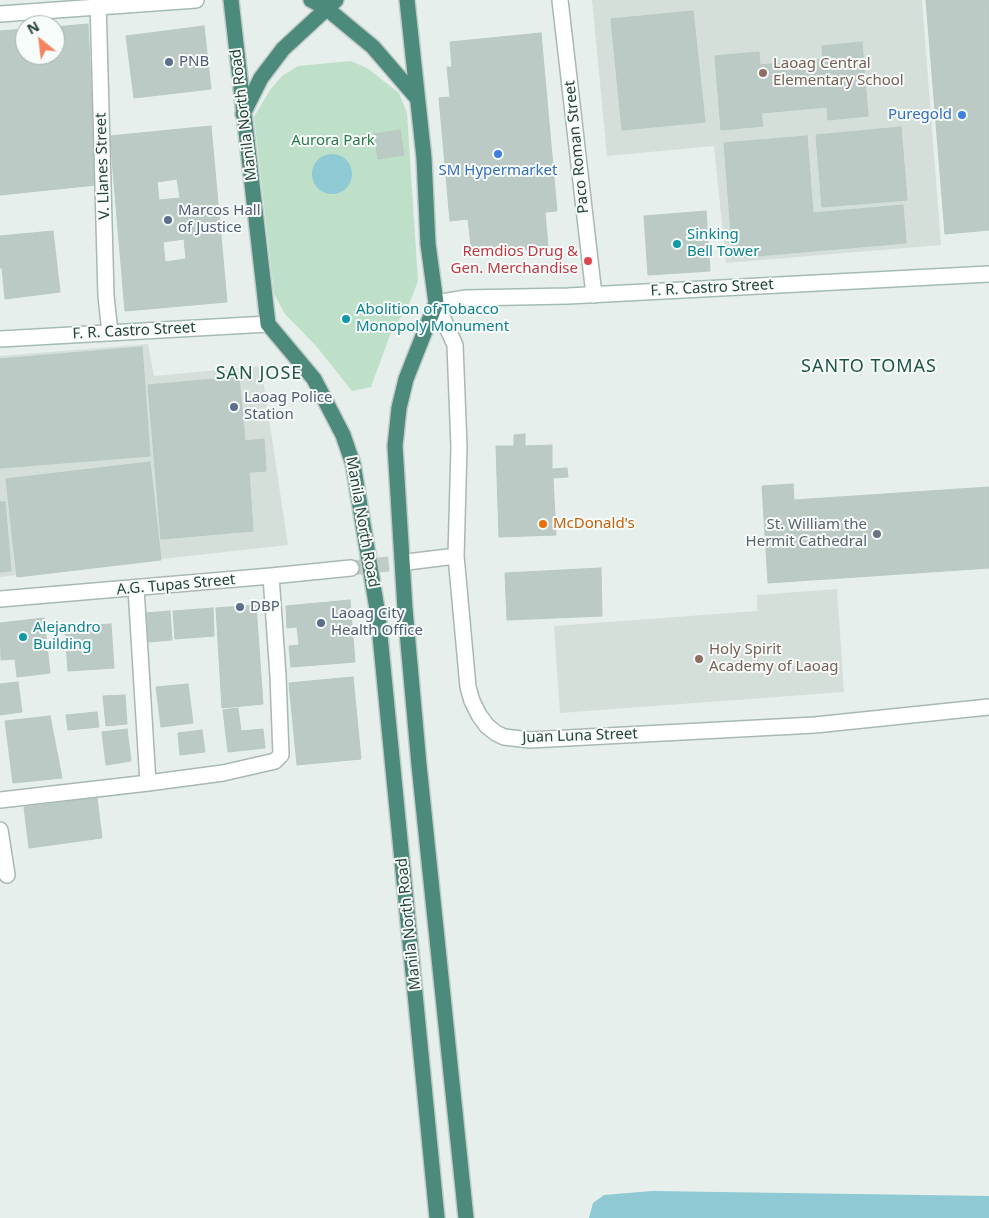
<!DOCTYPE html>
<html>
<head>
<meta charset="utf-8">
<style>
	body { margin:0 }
	#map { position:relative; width:989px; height:1218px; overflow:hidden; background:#e6efeb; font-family:"Noto Sans",sans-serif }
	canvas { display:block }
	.north { position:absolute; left:15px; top:15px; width:50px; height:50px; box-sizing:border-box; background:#f7fbf9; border:1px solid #a3b1ad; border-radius:50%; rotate:331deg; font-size:14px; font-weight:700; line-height:20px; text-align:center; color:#24423a }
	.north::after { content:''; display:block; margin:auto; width:18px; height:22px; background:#f4845f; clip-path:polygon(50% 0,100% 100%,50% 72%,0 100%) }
</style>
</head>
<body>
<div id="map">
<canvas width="989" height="1218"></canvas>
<div class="north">N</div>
</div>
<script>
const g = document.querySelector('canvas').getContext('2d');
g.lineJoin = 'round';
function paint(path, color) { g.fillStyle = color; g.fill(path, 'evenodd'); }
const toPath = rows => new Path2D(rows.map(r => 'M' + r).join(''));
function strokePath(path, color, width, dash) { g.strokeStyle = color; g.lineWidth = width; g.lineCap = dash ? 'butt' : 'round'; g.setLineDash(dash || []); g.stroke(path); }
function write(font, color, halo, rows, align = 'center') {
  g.font = font + ' "Noto Sans",sans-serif'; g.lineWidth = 4; g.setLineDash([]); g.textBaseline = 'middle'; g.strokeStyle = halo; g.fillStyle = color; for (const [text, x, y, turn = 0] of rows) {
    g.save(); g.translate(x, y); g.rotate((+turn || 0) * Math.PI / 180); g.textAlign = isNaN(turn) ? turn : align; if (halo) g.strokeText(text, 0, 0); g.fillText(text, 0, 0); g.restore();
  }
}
const built = toPath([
	[592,0,922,0,941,245,726,263,714,146,607,156],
	[148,344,154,376,261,366,288,545,0,577,0,356],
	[837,589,844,692,560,713,554,626,757,611,757,595]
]);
const green = toPath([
	[351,61,367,68,399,93,407,113,418,281,410,302,390,335,371,387,352,391,317,347,285,314,274,294,254,117,270,90,282,76,298,66]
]);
const water = toPath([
	'312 174a20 20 0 1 1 40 0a20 20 0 1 1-40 0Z',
	[652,1191,989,1196,989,1218,589,1218,593,1203,604,1195]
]);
const building = toPath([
	[926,0,989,0,989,230,945,234,926,0],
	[693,11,705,122,622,130,611,19,693,11],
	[88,24,96,185,0,195,0,31,25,29,25,55,55,55,55,27,88,24],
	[204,26,211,89,134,98,126,36,204,26],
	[541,33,557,211,545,212,548,247,472,255,468,219,450,221,439,98,450,97,447,67,452,67,450,42,541,33],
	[862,42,868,116,828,120,827,107,761,113,763,126,721,130,715,56,759,52,760,65,823,59,822,46,862,42],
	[211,126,227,302,125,311,110,136,211,126],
	[177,179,180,198,159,200,157,182,177,179],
	[184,239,186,259,165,262,163,242,184,239],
	[901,127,907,200,822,207,816,135,901,127],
	[400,130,404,155,378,159,374,134,400,130],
	[807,136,813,213,903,205,906,243,733,258,724,143,807,136],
	[706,211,710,271,648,275,644,216,706,211],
	[53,231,60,292,5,299,2,268,0,268,0,236,53,231],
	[142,347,150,456,0,468,0,359,142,347],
	[239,377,245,441,264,439,266,471,249,472,253,531,161,539,148,385,239,377],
	[525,434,525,446,552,445,552,469,567,468,568,477,553,478,556,535,499,537,496,446,514,446,514,435,525,434],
	[150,462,161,560,17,577,6,479,150,462],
	[793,484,794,500,989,487,989,568,768,583,762,486,793,484],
	[0,502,5,502,11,571,0,572,0,502],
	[601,568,602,616,507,620,505,573,601,568],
	[350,600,355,662,291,667,289,646,299,645,297,627,287,628,286,606,350,600],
	[256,605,263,704,222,708,216,608,256,605],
	[213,608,214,636,175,639,173,611,213,608],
	[170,611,172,640,148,642,146,613,170,611],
	[44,618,50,673,17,677,15,659,1,660,0,623,44,618],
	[111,624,114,668,68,671,65,627,111,624],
	[353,677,361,759,297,765,289,683,353,677],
	[18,682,22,712,0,715,0,684,18,682],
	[188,684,193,723,161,727,156,687,188,684],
	[125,695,127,724,106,726,103,696,125,695],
	[238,708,241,731,263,729,265,748,228,752,223,710,238,708],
	[97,712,99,727,68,730,66,715,97,712],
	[50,716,62,778,13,783,5,721,50,716],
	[127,729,131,761,106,765,102,732,127,729],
	[202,730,205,752,180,755,178,733,202,730],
	[97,798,102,838,29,848,24,807,97,798]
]);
const minorTunnel = toPath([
	[351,568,407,562]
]);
const minor = toPath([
	[98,0,106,296,110,333],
	[560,0,594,295],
	[436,303,455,345,459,447,456,556,468,687,472,701,479,715,487,726,496,733,504,737,530,740,815,725,989,707],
	[407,562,456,556],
	[0,599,271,576,351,568],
	[148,783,223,773,271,762,275,761,281,755,278,676,271,576],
	[0,800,148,783,136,588],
	[0,830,7,875]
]);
const secondary = toPath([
	[0,14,196,0],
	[436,303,466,298,568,296,989,274],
	[0,339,268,324]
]);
const trunk = toPath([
	[231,0,268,324,314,379,343,435,353,464,378,615,437,1218],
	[311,0,326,8,373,47,417,98],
	[407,0,424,158,428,244,436,303,406,379,399,408,395,446,405,609,419,765,466,1218],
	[243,114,261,78,283,49,336,0]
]);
const markers = [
	[169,62,5,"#5c6f8a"],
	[763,73,5,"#8d6e63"],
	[962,115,5,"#3f7fe0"],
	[498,154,5,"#3f7fe0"],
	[168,220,5,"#5c6f8a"],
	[677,244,5,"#0f9aa8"],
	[588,261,5,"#e0444e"],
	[346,319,5,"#0f9aa8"],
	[234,407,5,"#5c6f8a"],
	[543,524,5,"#e8710a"],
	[877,534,5,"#6b7280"],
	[240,607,5,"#5c6f8a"],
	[321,623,5,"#5c6f8a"],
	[23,637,5,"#0f9aa8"],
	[699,659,5,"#8d6e63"]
];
const serviceNames = [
	["PNB",179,62],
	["Marcos Hall",178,211],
	["of Justice",178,228],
	["Laoag Police",244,398],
	["Station",244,415],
	["DBP",250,607],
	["Laoag City",331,614],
	["Health Office",331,631]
];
const educationNames = [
	["Laoag Central",773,64],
	["Elementary School",773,81],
	["Holy Spirit",709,650],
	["Academy of Laoag",709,667]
];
const streetNames = [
	["Manila North Road",244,115,-97],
	["Paco Roman Street",577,147,-96],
	["V. Llanes Street",103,166,-92],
	["F. R. Castro Street",712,288,-3],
	["F. R. Castro Street",134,331,-3],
	["Manila North Road",362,522,80],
	["A.G. Tupas Street",176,585,-5],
	["Juan Luna Street",580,736,-2],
	["Manila North Road",409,924,-96]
];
const shopNames = [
	["Puregold",952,115],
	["SM Hypermarket",498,171,"center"]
];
const parkNames = [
	["Aurora Park",333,141]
];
const cultureNames = [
	["Sinking",687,235],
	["Bell Tower",687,252],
	["Abolition of Tobacco",356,310],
	["Monopoly Monument",356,327],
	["Alejandro",33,628],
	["Building",33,645]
];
const healthNames = [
	["Remdios Drug &",578,252],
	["Gen. Merchandise",578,269]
];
const foodNames = [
	["McDonald's",553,524]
];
const worshipNames = [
	["St. William the",867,525],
	["Hermit Cathedral",867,542]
];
const quarterNames = [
	["SANTO TOMAS",869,367],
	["SAN JOSE",259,374]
];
paint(built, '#d4dfda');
paint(green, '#bfe0c8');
paint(water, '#8ec9d4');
paint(building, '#bbcac4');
strokePath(building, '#b8c9c2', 1);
strokePath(minorTunnel, '#bfccc8', 15, [15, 8]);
strokePath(minor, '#a8b8b2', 18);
strokePath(secondary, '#a4bbb3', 18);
strokePath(trunk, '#c2cac8', 18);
strokePath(minor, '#fff', 15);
strokePath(secondary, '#fff', 15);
strokePath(trunk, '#4c8a7c', 15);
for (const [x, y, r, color] of markers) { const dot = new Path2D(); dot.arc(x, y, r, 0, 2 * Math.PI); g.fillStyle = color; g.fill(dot); strokePath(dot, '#f7fbf9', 2); }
write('15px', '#4e5e75', '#f7fbf9', serviceNames, 'left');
write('15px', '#785e54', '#f7fbf9', educationNames, 'left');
write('15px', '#24423a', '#f7fbf9', streetNames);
write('15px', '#366cbe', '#f7fbf9', shopNames, 'right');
write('15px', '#2d7a4b', '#f7fbf9', parkNames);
write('15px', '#0d838f', '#f7fbf9', cultureNames, 'left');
write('15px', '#be3a42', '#f7fbf9', healthNames, 'right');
write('15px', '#c56008', '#f7fbf9', foodNames, 'left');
write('15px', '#5b616d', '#f7fbf9', worshipNames, 'right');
g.letterSpacing = '1px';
write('18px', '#1f5548', '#f7fbf9', quarterNames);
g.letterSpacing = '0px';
</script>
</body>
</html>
